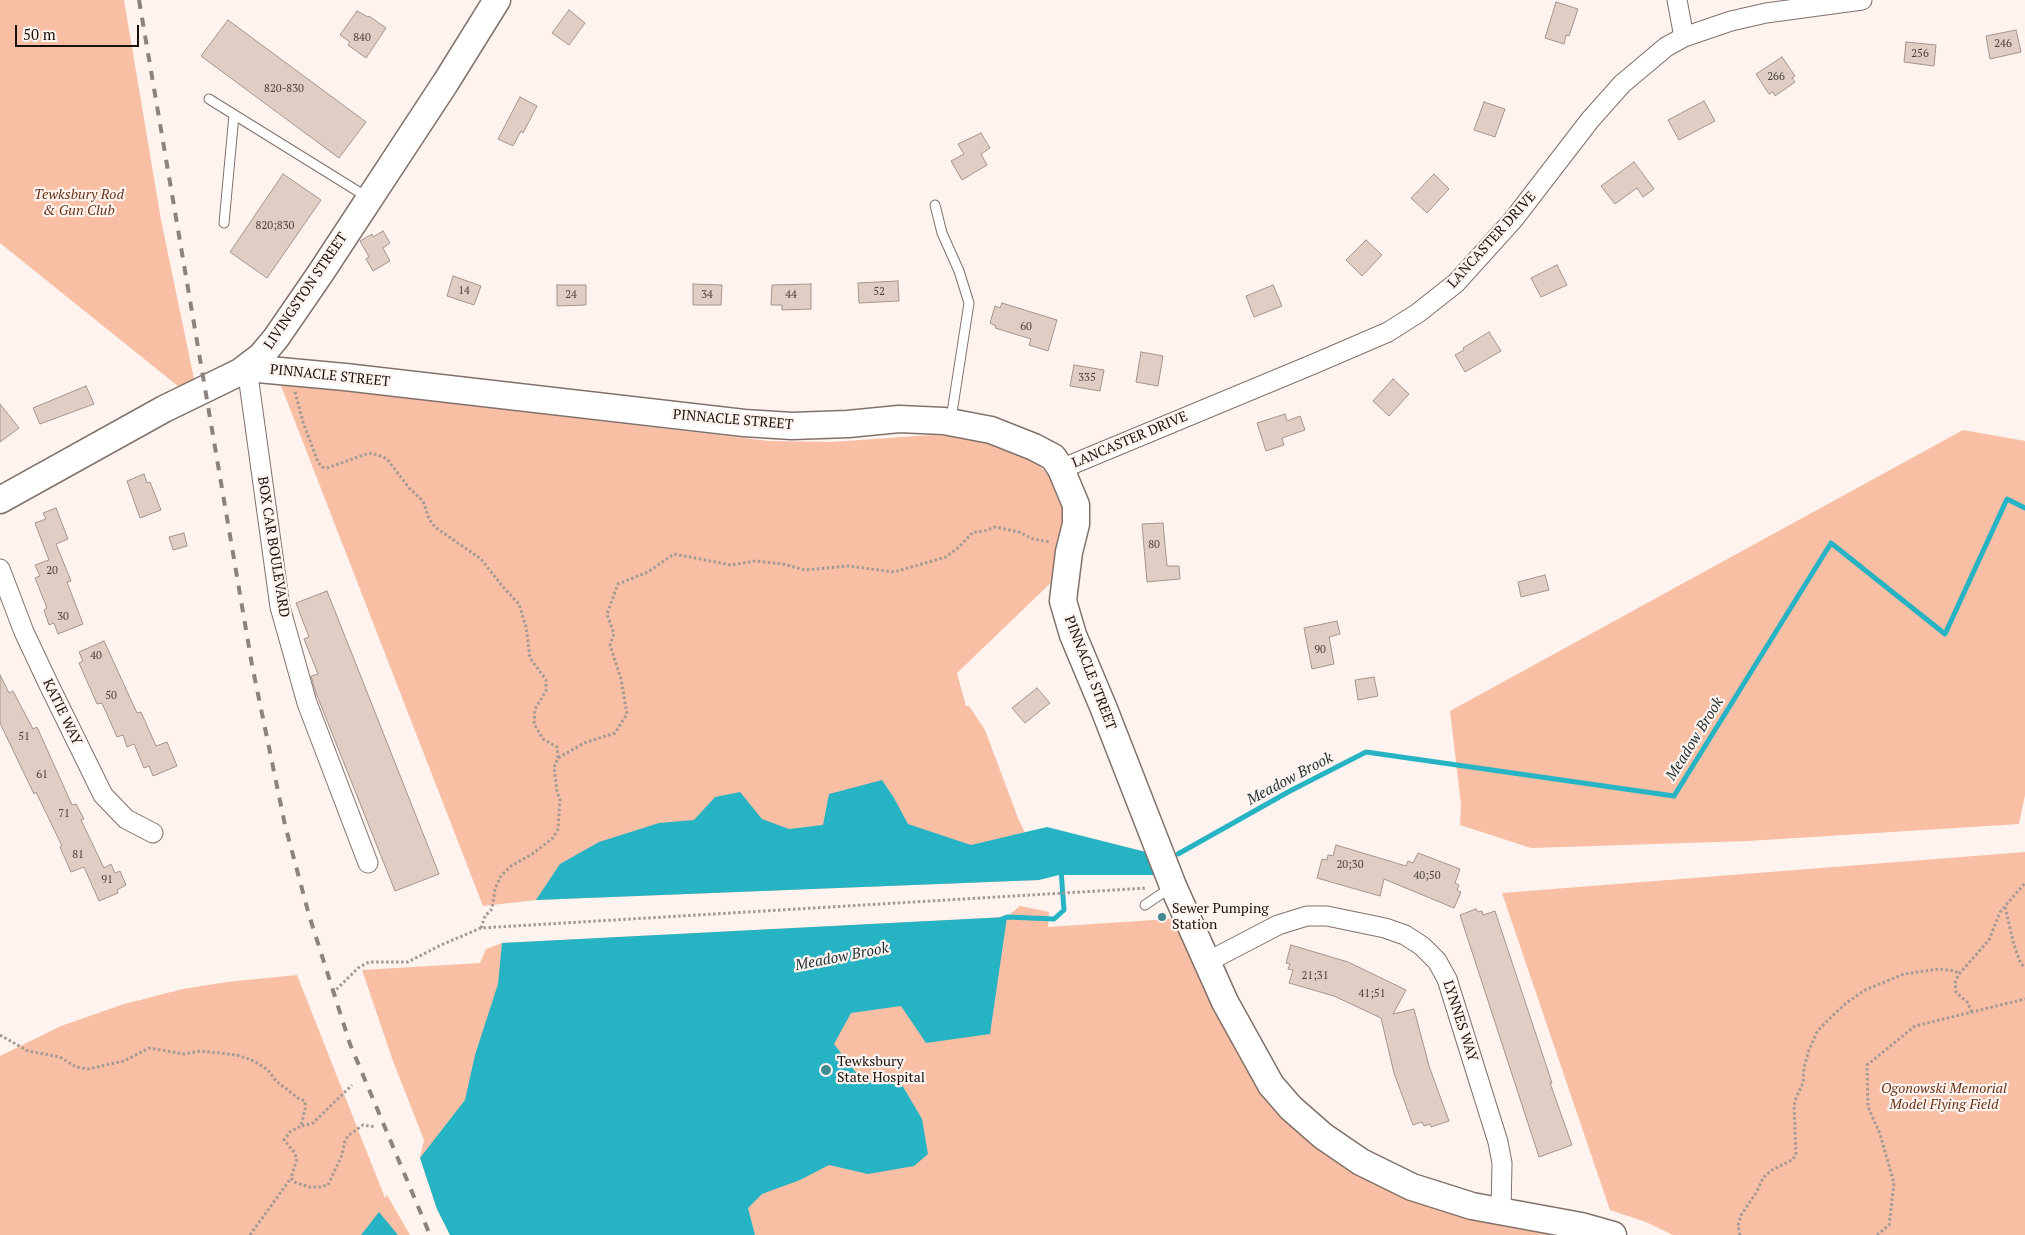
<!DOCTYPE html>
<html>
<head>
<meta charset="utf-8">
<style>
	body { margin:0 }
	#map { position:relative; width:2025px; height:1235px; overflow:hidden; background:#fef3ee; font-family:"PT Serif",serif }
	canvas { display:block }
	.scale { position:absolute; left:15px; top:25px; width:124px; height:22px; box-sizing:border-box; border:2px solid #18120f; border-top:0; padding-left:6px; font-size:15px; line-height:18px; white-space:nowrap; color:#18120f; -webkit-text-stroke:4px #fef3ee; paint-order:stroke }
</style>
</head>
<body>
<div id="map">
<canvas width="2025" height="1235"></canvas>
<div class="scale">50 m</div>
</div>
<script>
const g = document.querySelector('canvas').getContext('2d');
g.lineJoin = 'round';
function paint(path, color) { g.fillStyle = color; g.fill(path, 'evenodd'); }
const toPath = rows => new Path2D(rows.map(r => 'M' + r).join(''));
function strokePath(path, color, width, dash) { g.strokeStyle = color; g.lineWidth = width; g.lineCap = dash ? 'butt' : 'round'; g.setLineDash(dash || []); g.stroke(path); }
function write(font, color, halo, rows, align = 'center') {
  g.font = font + ' "PT Serif",serif'; g.lineWidth = 4.5; g.setLineDash([]); g.textBaseline = 'middle'; g.strokeStyle = halo; g.fillStyle = color; for (const [text, x, y, turn = 0] of rows) {
    g.save(); g.translate(x, y); g.rotate((+turn || 0) * Math.PI / 180); g.textAlign = isNaN(turn) ? turn : align; if (halo) g.strokeText(text, 0, 0); g.fillText(text, 0, 0); g.restore();
  }
}
const green = toPath([
	[0,0,124,0,161,220,199,403,0,243],
	[280,383,769,441,832,442,931,435,968,437,986,440,1032,458,1052,479,1066,514,1059,575,957,673,966,706,969,706,985,730,1018,818,1035,854,1039,880,536,900,483,906],
	[1963,430,2025,441,2025,795,2019,824,1748,841,1531,848,1460,825,1461,804,1450,711],
	[2025,852,2025,1235,1673,1235,1646,1222,1610,1210,1502,893],
	[1020,906,1049,912,1048,927,1184,918,1264,1087,1463,1216,1516,1228,1579,1235,450,1235,437,1209,420,1158,424,1140,393,1061,362,970,480,963,486,949,502,943,1007,917],
	[297,975,385,1198,387,1195,410,1235,0,1235,0,1056,61,1026,124,1004,183,989,227,982]
]);
const water = toPath([
	[882,780,894,798,908,824,971,845,1047,827,1146,852,1156,875,1059,875,1039,880,536,900,560,864,599,842,659,823,694,820,715,797,740,792,762,819,789,829,823,825,829,794],
	[1007,917,990,1034,926,1043,901,1006,851,1013,834,1044,861,1079,902,1085,922,1119,928,1154,914,1166,868,1174,829,1165,800,1180,762,1194,748,1208,755,1235,450,1235,437,1209,420,1158,465,1100,475,1055,498,984,502,943],
	[379,1212,398,1235,361,1235]
]);
const stream = toPath([
	[1178,854,1290,791,1366,752,1674,796,1831,543,1945,634,2007,499,2025,508],
	[1002,919,1007,917,1054,919,1064,910,1061,870]
]);
const building = toPath([
	[1556,2,1578,9,1569,36,1566,35,1564,44,1545,38,1556,2],
	[569,10,585,23,569,45,552,33,569,10],
	[357,11,368,17,369,16,386,28,366,58,348,45,350,42,340,35,357,11],
	[228,20,366,122,339,158,201,56,228,20],
	[2016,30,2021,52,1990,59,1986,36,2016,30],
	[1906,42,1936,45,1934,66,1904,62,1906,42],
	[1782,57,1795,76,1792,78,1795,82,1775,96,1773,92,1769,94,1756,74,1782,57],
	[520,97,537,106,523,133,521,131,513,146,498,139,520,97],
	[1704,101,1715,121,1679,140,1668,120,1704,101],
	[1484,102,1505,109,1495,137,1474,130,1484,102],
	[981,133,990,148,981,154,987,165,962,180,951,161,964,154,958,144,981,133],
	[1634,162,1654,189,1643,197,1637,188,1615,204,1601,186,1634,162],
	[283,174,321,200,267,278,230,252,283,174],
	[1434,174,1449,189,1427,213,1411,198,1434,174],
	[383,231,390,243,383,248,390,261,373,271,366,259,369,257,360,241,372,234,373,237,383,231],
	[1366,240,1382,255,1362,276,1346,260,1366,240],
	[1557,265,1567,285,1541,297,1531,278,1557,265],
	[453,276,481,286,474,305,447,296,453,276],
	[898,281,899,301,859,303,858,283,898,281],
	[693,284,722,285,721,305,693,305,693,284],
	[811,284,811,309,782,310,782,305,771,305,772,285,811,284],
	[557,285,586,285,586,305,557,306,557,285],
	[1273,285,1282,306,1254,317,1246,296,1273,285],
	[1002,303,1057,320,1048,351,1029,345,1031,339,995,328,996,326,990,323,995,306,1000,308,1002,303],
	[1489,332,1501,351,1465,372,1455,355,1464,350,1463,348,1489,332],
	[1141,352,1163,356,1158,386,1136,382,1141,352],
	[1074,365,1104,370,1100,391,1070,386,1074,365],
	[1393,379,1409,394,1389,416,1373,401,1393,379],
	[86,386,94,404,40,424,33,408,86,386],
	[0,404,19,428,0,442,0,404],
	[1285,414,1287,421,1300,416,1305,430,1282,438,1284,445,1266,451,1257,423,1285,414],
	[144,474,147,483,150,482,161,510,140,518,127,481,144,474],
	[56,508,68,539,56,544,71,581,67,582,83,624,58,634,54,623,49,625,44,610,47,608,35,578,40,576,35,565,49,560,35,523,46,519,43,513,56,508],
	[1163,523,1167,566,1179,566,1180,579,1147,582,1142,524,1163,523],
	[184,533,187,546,173,550,169,537,184,533],
	[1545,575,1549,590,1521,597,1518,582,1545,575],
	[327,591,439,874,395,891,316,693,311,676,318,674,304,639,309,637,296,603,327,591],
	[1337,621,1340,634,1329,637,1334,664,1312,669,1304,628,1337,621],
	[104,641,137,713,141,712,156,746,167,742,177,766,153,776,149,766,144,768,134,744,127,747,123,735,117,737,102,703,97,704,79,663,83,661,79,652,104,641],
	[0,675,9,693,13,691,33,729,37,727,72,805,76,804,84,819,81,820,104,868,111,864,115,873,120,871,126,885,117,890,118,893,99,901,84,867,71,872,60,847,62,846,36,792,34,794,0,723,0,675],
	[1374,677,1378,696,1358,700,1355,680,1374,677],
	[1037,688,1050,703,1025,723,1012,708,1037,688],
	[1336,845,1406,866,1408,861,1413,863,1418,853,1460,869,1455,883,1459,885,1457,890,1461,892,1454,908,1384,879,1380,896,1317,878,1322,859,1327,860,1328,855,1333,856,1336,845],
	[1476,909,1478,912,1482,911,1483,915,1495,911,1552,1083,1550,1083,1572,1145,1539,1157,1460,915,1476,909],
	[1291,945,1348,962,1406,990,1393,1014,1414,1009,1429,1066,1449,1121,1431,1127,1430,1124,1424,1126,1422,1122,1413,1125,1394,1073,1381,1018,1334,996,1289,983,1293,970,1288,969,1290,964,1286,963,1291,945]
]);
const path = toPath([
	[295,392,303,422,318,462,322,467,327,468,369,453,378,455,387,459,410,489,423,501,429,519,435,527,481,559,503,587,519,604,526,627,530,658,546,680,546,691,535,709,534,724,543,739,557,747,558,758],
	[2005,907,2014,945,2021,964,2025,967],
	[481,928,485,916,492,909,495,889,501,876,511,866,532,854,553,838,558,829,560,800,557,791,554,767,558,758,584,743,615,733,627,714,621,679,610,645,614,634,607,614,618,584,648,572,674,554,731,565,755,561,783,564,805,570,848,566,894,572,946,557,959,547,973,532,984,531,995,527,1019,532,1033,539,1050,542],
	[333,993,358,968,369,962,408,962,441,945,481,928,1147,888],
	[1972,1012,1967,1002,1956,992,1955,983,1959,974,1989,940,2000,912,2025,883],
	[0,1035,28,1051,60,1057,76,1067,88,1069,124,1061,149,1048,184,1054,200,1051,211,1052,237,1055,254,1061,268,1070,276,1081,298,1098,305,1101,305,1109,301,1126,290,1132,284,1140,294,1152,297,1159,291,1178,294,1182,309,1187,319,1187,328,1185,342,1155,345,1140,349,1135,363,1125,376,1127],
	[302,1126,313,1123,352,1085],
	[250,1235,291,1178],
	[1740,1235,1738,1226,1741,1215,1756,1193,1763,1178,1772,1170,1792,1160,1796,1155,1794,1106,1796,1098,1803,1083,1804,1067,1809,1050,1817,1032,1826,1022,1845,1004,1865,990,1904,974,1939,969,1955,971,1959,974],
	[1877,1235,1889,1225,1894,1183,1880,1134,1868,1107,1867,1065,1915,1026,2025,999]
]);
const lane = toPath([
	[209,99,367,197],
	[935,205,942,233,959,271,969,303,951,419],
	[224,223,234,115],
	[1145,905,1170,888]
]);
const street = toPath([
	[1677,0,1684,37],
	[247,368,280,607,307,703,368,863],
	[1061,469,1316,363,1388,332,1418,313,1456,283,1513,220,1590,120,1622,84,1666,47,1684,37,1731,21,1766,13,1862,0],
	[0,569,24,632,48,683,103,795,126,819,153,833],
	[1207,962,1278,925,1307,916,1327,916,1385,928,1405,935,1422,946,1437,961,1447,979,1498,1142,1502,1163,1501,1212]
]);
const secondary = toPath([
	[247,368,345,377,744,423,792,426,848,424,899,419,944,421,991,430,1034,447,1053,457,1061,469,1076,505,1076,524,1069,552,1064,592,1063,601,1073,635,1104,709,1173,886,1225,1002,1271,1085,1291,1108,1323,1136,1361,1162,1412,1187,1472,1206,1581,1226,1613,1235],
	[0,500,164,409,240,372,261,356,276,338,320,274,446,82,497,0]
]);
const rail = toPath([
	[139,0,252,665,285,825,309,915,350,1044,430,1235]
]);
const markers = [
	[1162,917,5,"#418891"],
	[826,1070,6,"#418891"]
];
const numberNames = [
	["840",362,38],
	["246",2003,44],
	["256",1920,54],
	["266",1776,77],
	["820-830",284,89],
	["820;830",275,226],
	["14",464,291],
	["52",879,292],
	["24",571,295],
	["34",707,295],
	["44",791,295],
	["60",1026,327],
	["335",1087,378],
	["80",1154,545],
	["20",52,571],
	["30",63,617],
	["90",1320,650],
	["40",96,656],
	["50",111,696],
	["51",24,737],
	["61",42,775],
	["71",64,814],
	["81",78,855],
	["20;30",1350,865],
	["40;50",1427,876],
	["91",107,880],
	["21;31",1315,976],
	["41;51",1372,994]
];
const parkNames = [
	["Tewksbury Rod",79,195],
	["& Gun Club",79,211],
	["Ogonowski Memorial",1944,1089],
	["Model Flying Field",1944,1105]
];
const streetNames = [
	["LANCASTER DRIVE",1492,240,-48],
	["LIVINGSTON STREET",306,291,-56],
	["PINNACLE STREET",330,376,6],
	["PINNACLE STREET",733,420,5],
	["LANCASTER DRIVE",1130,440,-23],
	["BOX CAR BOULEVARD",273,547,81],
	["PINNACLE STREET",1090,673,69],
	["KATIE WAY",62,712,64],
	["LYNNES WAY",1460,1021,72]
];
const poiNames = [
	["Sewer Pumping",1172,909],
	["Station",1172,925],
	["Tewksbury",837,1062],
	["State Hospital",837,1078]
];
const waterNames = [
	["Meadow Brook",1695,739,-58],
	["Meadow Brook",1290,779,-28],
	["Meadow Brook",842,957,-11]
];
paint(green, '#f9bfa4');
paint(water, '#26b3c4');
strokePath(stream, '#26b3c4', 5);
paint(building, '#e0cec5');
strokePath(building, '#a5948d', 1);
strokePath(lane, '#82716a', 11);
strokePath(street, '#82716a', 21);
strokePath(secondary, '#82716a', 29);
strokePath(path, '#a39a96', 3, [2.5, 2.5]);
strokePath(lane, '#fff', 9);
strokePath(street, '#fff', 19);
strokePath(secondary, '#fff', 26);
strokePath(rail, '#8b837f', 4, [9, 9]);
for (const [x, y, r, color] of markers) { const dot = new Path2D(); dot.arc(x, y, r, 0, 2 * Math.PI); g.fillStyle = color; g.fill(dot); strokePath(dot, '#fef3ee', 2); }
write('11px', '#4a413c', null, numberNames);
write('italic 14px', '#693418', '#fef3ee', parkNames);
write('14px', '#18120f', '#fef3ee', streetNames);
write('14px', '#18120f', '#fef3ee', poiNames, 'left');
write('italic 15px', '#1a3034', '#fef3ee', waterNames);
</script>
</body>
</html>
